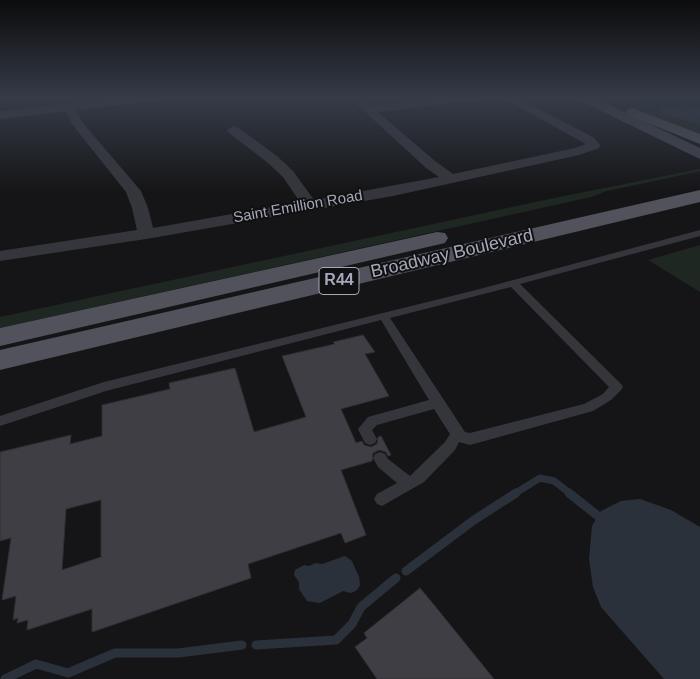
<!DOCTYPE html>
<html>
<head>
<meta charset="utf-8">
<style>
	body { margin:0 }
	canvas { display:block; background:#151517 }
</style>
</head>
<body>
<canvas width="700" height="679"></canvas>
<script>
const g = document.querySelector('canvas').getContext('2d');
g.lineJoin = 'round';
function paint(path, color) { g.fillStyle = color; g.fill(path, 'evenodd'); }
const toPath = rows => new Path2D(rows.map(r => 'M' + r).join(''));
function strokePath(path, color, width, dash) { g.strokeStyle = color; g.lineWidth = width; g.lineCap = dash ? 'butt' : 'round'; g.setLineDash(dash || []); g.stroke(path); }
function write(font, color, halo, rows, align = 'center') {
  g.font = font + ' Helvetica,sans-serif'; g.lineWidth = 4; g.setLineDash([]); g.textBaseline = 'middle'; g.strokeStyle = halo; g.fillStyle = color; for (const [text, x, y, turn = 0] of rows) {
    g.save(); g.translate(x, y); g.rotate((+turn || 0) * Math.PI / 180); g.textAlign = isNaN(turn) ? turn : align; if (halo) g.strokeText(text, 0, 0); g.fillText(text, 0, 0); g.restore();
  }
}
const green = toPath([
	[611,97,677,97,700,105,700,135],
	[700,169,700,171,696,172,607,191,591,197,0,328,0,317,559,197],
	[700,245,700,292,648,260]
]);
const water = toPath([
	[687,106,700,109,700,124,667,115,660,111,663,108],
	[640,499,671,510,700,527,700,679,664,679,601,607,593,587,589,559,592,526,601,511,621,501],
	[345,556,352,561,359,577,360,585,357,590,351,593,343,591,320,603,307,601,299,589,299,582,294,575,295,570,304,565,309,566,315,563,322,564]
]);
const streamFar1 = toPath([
	[514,494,540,478,554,481,571,494]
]);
const stream = toPath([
	[569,493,598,516],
	[406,571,474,520,516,493],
	[256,645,336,640,352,624,361,607,396,578],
	[5,679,36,664,68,673,115,653,178,653,242,645]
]);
const building = toPath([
	[363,335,375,352,365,354,389,396,341,409,356,443,362,441,364,445,371,447,377,444,378,437,381,436,391,455,388,456,386,452,379,450,373,453,372,461,341,470,366,535,345,543,341,533,248,564,251,578,92,632,92,609,27,630,28,620,17,623,18,618,13,620,16,596,2,600,11,538,0,541,0,452,71,435,70,444,102,436,102,405,170,389,169,383,235,368,254,432,306,417,282,356,335,344,333,342,363,335],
	[101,500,101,557,62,570,66,509,101,500],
	[420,588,435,606,494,679,377,679,355,647,367,638,364,633,420,588]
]);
const service = toPath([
	[700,230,700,236,520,284,621,384,623,387,621,390,611,400,593,411,470,445,459,442,455,450,424,482,382,506,377,504,374,499,377,494,397,483,378,467,373,458,375,454,380,452,385,454,388,459,410,476,445,442,450,434,434,409,377,425,372,430,377,439,375,443,370,445,365,443,358,429,368,417,429,400,381,320,106,391,0,426,0,416,104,382,476,290,700,230],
	[511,287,609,387,603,394,584,404,470,433,465,432,390,318,511,287]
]);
const minor = toPath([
	[349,97,360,97,371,106,451,97,484,97,479,100,378,112,435,161,453,174,575,148,586,144,519,107,496,97,511,97,527,103,593,137,600,145,599,148,579,155,393,196,146,239,0,261,0,251,137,230,132,208,126,192,72,124,64,107,69,104,73,105,83,123,141,191,148,208,153,228,300,202,283,177,267,162,229,133,227,130,233,126,237,127,277,156,293,171,314,200,439,177,425,167,349,97]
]);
const tertiary = toPath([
	[121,97,161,97,155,101,0,119,0,111,121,97]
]);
const secondary = toPath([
	[577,97,593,97,700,148,700,159,579,100,577,97]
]);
const primary = toPath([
	[633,108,700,134,700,144,628,115,626,112,628,109,633,108],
	[700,190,700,202,0,370,0,350,700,190],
	[437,232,445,233,448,238,445,243,0,346,0,328,437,232]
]);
const farStreetnames = [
	["Saint Emillion Road",298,207,-10]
];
const shields = [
	[339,281,40]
];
const shieldNames = [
	["R44",339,281]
];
const streetNames = [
	["Broadway Boulevard",452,254,-13]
];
paint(green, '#1e2721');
paint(water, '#2a313b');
strokePath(streamFar1, '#2a313b', 7);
strokePath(stream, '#2a313b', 9);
paint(building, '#3e3e44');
strokePath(building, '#2f2e33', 1);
paint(service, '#35353c');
paint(minor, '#35353c');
paint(tertiary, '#35353c');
paint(secondary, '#43444c');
paint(primary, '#51525b');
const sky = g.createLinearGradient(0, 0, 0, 192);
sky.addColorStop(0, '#0c0c0d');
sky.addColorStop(0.51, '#353b47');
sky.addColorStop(1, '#353b4700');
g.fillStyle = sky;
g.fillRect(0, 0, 700, 192);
write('15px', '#a5a8b8', '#101012', farStreetnames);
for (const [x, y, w] of shields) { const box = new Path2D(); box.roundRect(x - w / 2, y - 13.5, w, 27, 4); g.fillStyle = '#101012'; g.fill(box); strokePath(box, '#a5a8b8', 1); }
write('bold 16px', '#a5a8b8', null, shieldNames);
write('18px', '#a5a8b8', '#101012', streetNames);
</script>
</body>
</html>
